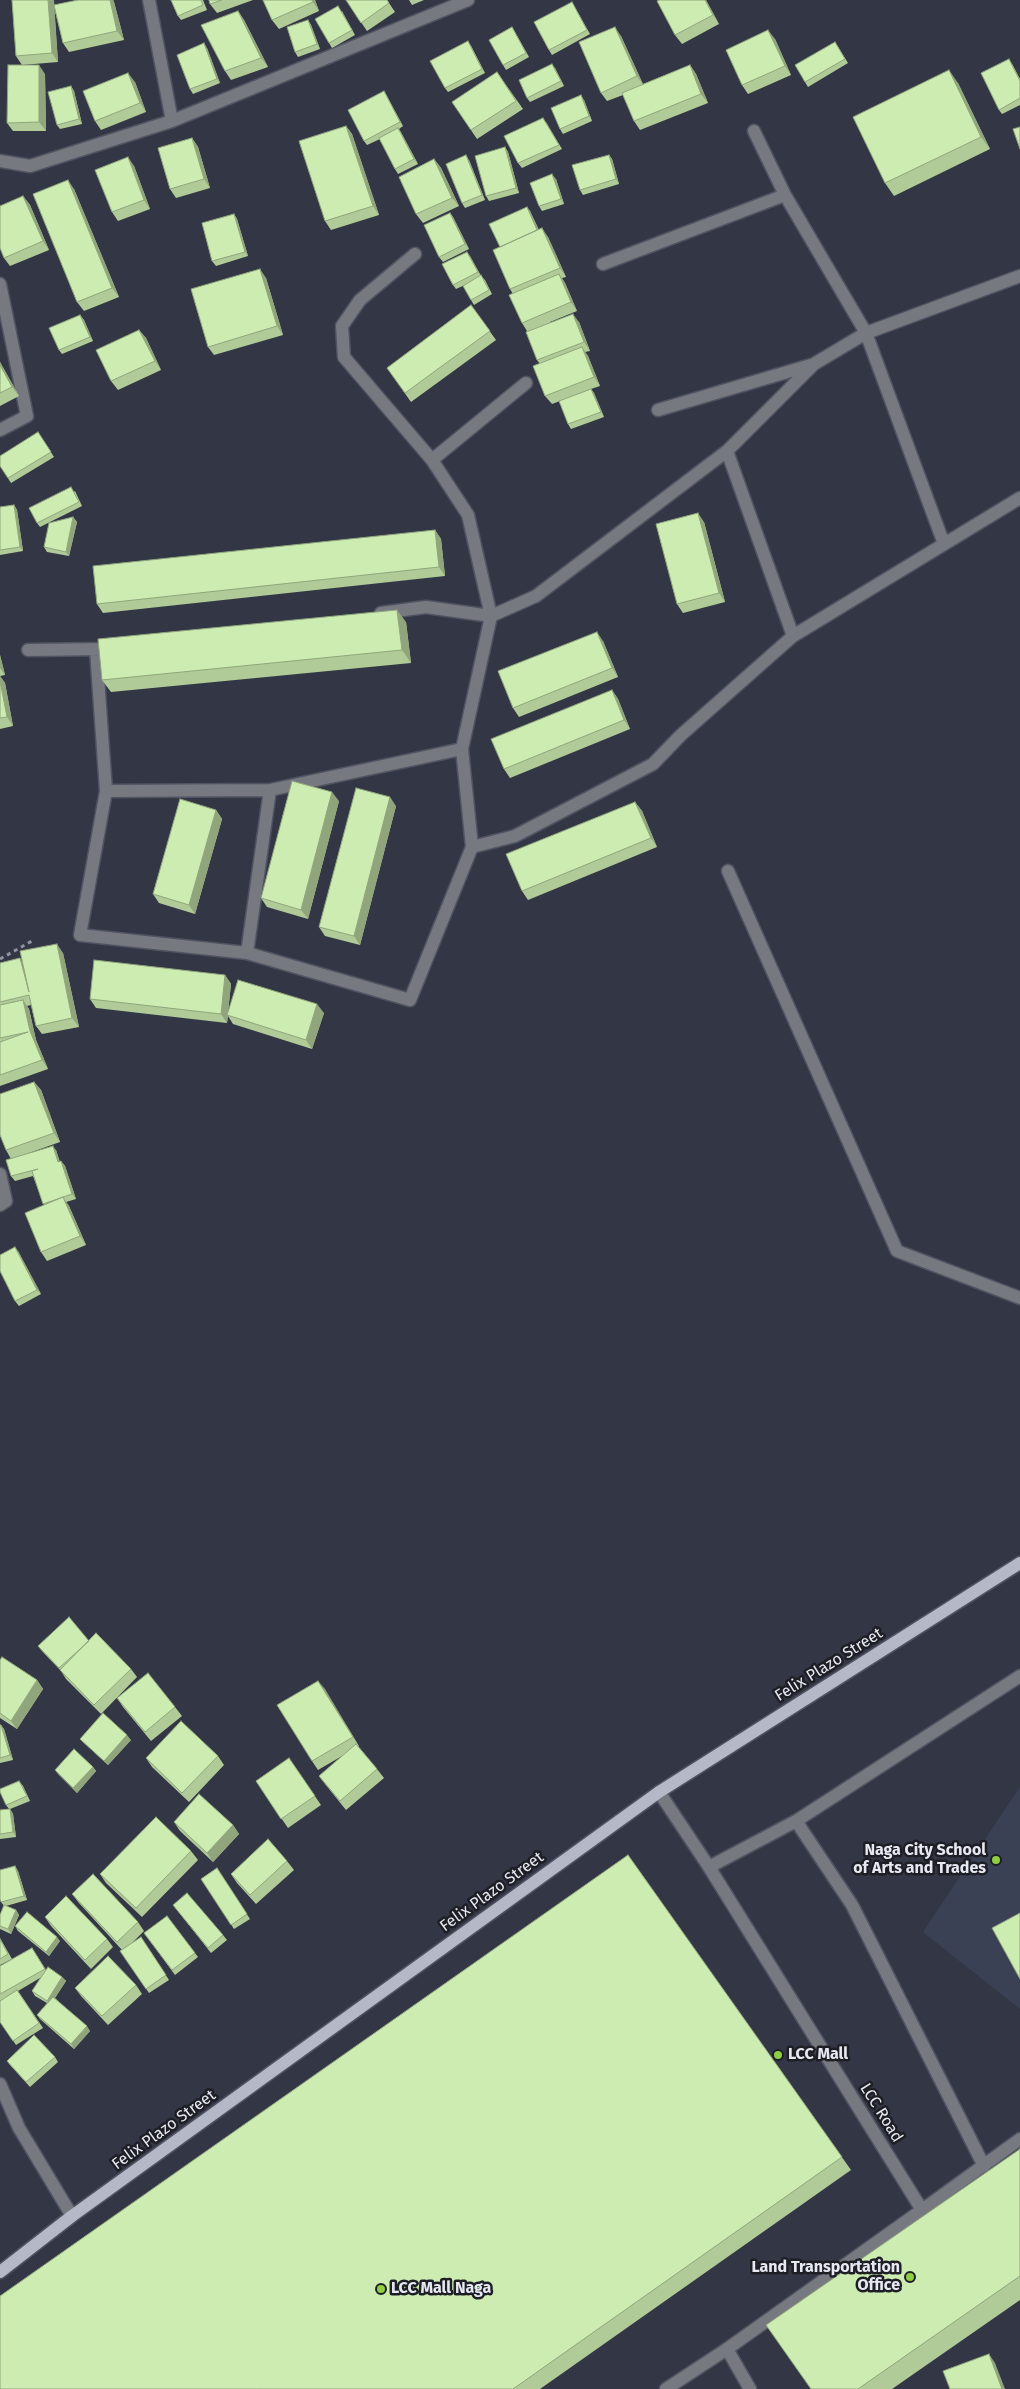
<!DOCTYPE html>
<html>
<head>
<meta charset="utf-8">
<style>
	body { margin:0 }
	canvas { display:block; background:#333745 }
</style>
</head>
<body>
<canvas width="1020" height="2389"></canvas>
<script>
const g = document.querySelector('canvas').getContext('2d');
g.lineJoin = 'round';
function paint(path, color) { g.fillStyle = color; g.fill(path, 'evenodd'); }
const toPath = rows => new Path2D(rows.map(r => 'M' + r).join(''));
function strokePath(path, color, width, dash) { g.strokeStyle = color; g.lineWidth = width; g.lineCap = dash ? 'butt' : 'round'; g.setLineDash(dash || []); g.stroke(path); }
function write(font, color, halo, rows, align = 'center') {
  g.font = font + ' "Fira Sans",sans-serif'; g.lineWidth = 5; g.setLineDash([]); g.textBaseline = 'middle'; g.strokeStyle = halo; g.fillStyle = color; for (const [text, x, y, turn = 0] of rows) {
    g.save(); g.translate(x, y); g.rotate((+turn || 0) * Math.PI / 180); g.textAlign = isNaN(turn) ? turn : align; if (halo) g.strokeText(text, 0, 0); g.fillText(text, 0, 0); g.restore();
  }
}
const built = toPath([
	[1020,1787,1020,2009,923,1932]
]);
const path = toPath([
	[0,959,32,941]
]);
const minor = toPath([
	[149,0,172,121],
	[754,131,785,195,866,333,944,544],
	[0,161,30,166,172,121,468,0],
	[603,264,785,195],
	[0,284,27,416,0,430],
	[658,410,811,365],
	[727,451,793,636],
	[432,460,526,383],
	[381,613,426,607,491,616,536,596,727,451,814,364,866,333,1020,276],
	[28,650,104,649],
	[96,650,106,791,80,935,247,953,410,1000,472,847,462,749,491,616,468,515,432,460,344,357,342,326,360,300,415,254],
	[106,791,270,790,462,749],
	[472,847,515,836,653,764,681,735,793,636,1020,498],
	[728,871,897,1251,1020,1298],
	[247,953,270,790],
	[0,1174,6,1201,0,1205],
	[659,1792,709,1867,922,2210,727,2349,750,2389],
	[709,1867,796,1821],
	[0,2084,19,2128,72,2216],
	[984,2166,852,1905,796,1821,1020,1676],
	[922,2210,1020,2139],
	[666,2389,727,2349]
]);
const major = toPath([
	[0,2272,72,2216,659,1792,1020,1563]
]);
const wall = toPath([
	[12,0,54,0,54,5,78,0,113,0,114,2,124,40,69,52,63,43,54,7,58,62,22,65,16,56],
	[171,0,203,0,207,10,181,20,178,16],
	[209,0,253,0,217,13,210,4],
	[263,0,315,0,319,11,279,29,272,20],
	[346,0,387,0,395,12,367,31],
	[409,0,424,0,412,5],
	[706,0,719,24,682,44,675,35],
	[572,2,590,34,552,55,549,50],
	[238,11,244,20,268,67,231,80,225,71],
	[342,11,355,35,332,48,329,43],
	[308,20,311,25,320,49,298,57,295,52],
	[512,27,529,57,506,70,503,65],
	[621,36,643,84,690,65,696,74,708,103,640,130,634,121,623,95,607,101,601,93],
	[775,39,791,75,748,94,742,85],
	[835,42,848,63,808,87,805,82],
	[471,46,485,73,448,92,445,88],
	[207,48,220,83,193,94,190,89],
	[1012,64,1020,79,1020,105,1002,114,999,110],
	[555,68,564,86,530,102,527,98],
	[497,72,523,109,477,139,452,102],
	[45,74,46,131,13,131,7,123],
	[135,82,146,112,101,130,95,121],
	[958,83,990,149,894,196,885,183],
	[71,86,74,91,82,124,60,129,57,125],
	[384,91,403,126,399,129,418,164,398,174,395,169,380,139,367,145,364,141],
	[584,100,592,121,563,134,560,129],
	[546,122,562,149,522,168,518,163],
	[346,126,352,134,379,215,331,230,325,221],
	[192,138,198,147,210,188,176,198,170,189],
	[505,147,508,152,519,193,489,201,486,196],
	[609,155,612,159,619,184,583,195,580,190],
	[434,159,441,168,459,206,423,223,416,214],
	[469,160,485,200,465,208,462,203],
	[134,166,150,209,118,221,112,212],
	[556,179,564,204,542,211,539,206],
	[74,189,119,297,84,311,77,302],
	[23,196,30,205,49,250,10,266,4,258],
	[527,207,530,211,539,230,548,237,566,277,562,278,565,283,577,311,550,322,579,322,590,351,585,352,588,356,600,386,591,389,594,393,604,417,571,429,568,424,560,401,552,404,545,396,540,364,537,360,527,331,522,323,513,294,510,289,500,247],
	[450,213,453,217,469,249,443,262,439,257],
	[234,214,237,219,248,256,216,266,212,261],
	[470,256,481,276,485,280,492,294,474,305,471,300,467,284,456,289,453,285],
	[266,278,283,335,214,355,208,347],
	[471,305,496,340,411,402,387,368],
	[80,315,84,320,93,341,62,354,59,350],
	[139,330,146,338,161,370,118,390,111,381],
	[0,362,19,396,0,406],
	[38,432,54,457,11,483,0,466],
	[75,491,82,506,40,527,37,523],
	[14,505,17,510,23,551,0,555,0,507],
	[73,517,77,522,69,556,47,552,44,547],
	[704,522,725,602,683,613,677,604],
	[435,530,441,539,445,576,103,613,97,604],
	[406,622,411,663,111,692,102,680],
	[603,641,618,677,519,717,513,708],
	[0,655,5,675,0,676],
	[0,676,5,683,13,726,0,729],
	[612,690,618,699,630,729,510,778,504,769],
	[339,801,308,919,267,907,261,898],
	[635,802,642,811,657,847,528,900,522,891],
	[396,806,360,945,325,936,319,927],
	[216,810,222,819,195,914,159,903,153,894],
	[63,953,79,1027,42,1034,36,1026,31,1005,27,1006,29,1009,36,1040,48,1069,0,1086,0,963,23,962],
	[225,975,231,984,228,1012,324,1013,312,1049,233,1024,228,1016,227,1023,96,1008,90,999],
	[34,1082,41,1090,60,1142,29,1153,56,1150,60,1162,61,1161,65,1166,76,1199,66,1202,69,1206,86,1245,47,1261,41,1252,44,1205,33,1176,15,1181,11,1176,11,1159,6,1150],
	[18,1251,41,1294,19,1306,15,1301],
	[89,1641,131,1669,137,1677,101,1714,66,1679,61,1671,41,1650,38,1646],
	[0,1660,37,1680,43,1689,17,1729,0,1718],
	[318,1681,359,1746,358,1746,377,1769,384,1778,346,1810,325,1784,319,1776,342,1756,318,1770,312,1761],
	[117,1698,175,1707,182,1716,151,1741,123,1707],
	[0,1725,1,1725,4,1729,13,1760,0,1763],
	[80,1739,131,1740,108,1765,84,1743],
	[218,1756,224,1765,189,1802,152,1767,146,1758],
	[289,1758,321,1805,288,1828,256,1781],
	[93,1767,96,1771,77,1793,58,1774,55,1770],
	[19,1781,23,1786,30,1801,10,1809,13,1814,16,1837,0,1839,0,1810,9,1809,6,1805],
	[174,1822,233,1825,239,1834,213,1862,180,1831],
	[191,1851,198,1860,142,1917,106,1883,100,1874],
	[628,1855,851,2170,540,2389,0,2389],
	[287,1861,294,1870,256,1904,237,1883,231,1874],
	[15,1866,18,1871,27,1900,6,1906,16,1910,19,1915,11,1934,0,1929,0,1915,4,1906,1,1902],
	[217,1868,250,1919,234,1929,201,1879],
	[72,1894,138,1922,144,1931,131,1944,141,1937,169,1980,149,1993,120,1951,122,1950,79,1903],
	[173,1905,223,1935,227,1940,211,1953],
	[167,1916,198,1957,175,1975,144,1933],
	[45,1917,107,1939,113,1947,91,1969,51,1926],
	[15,1926,60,1941,49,1956,18,1931],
	[0,1938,12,1959,0,1965],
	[32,1948,46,1970,62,1977,66,1981,55,1998,90,2031,74,2049,40,2019,37,2015,47,2003,35,1996,32,1991,40,1978,18,1991,43,2028,16,2045,0,2022,0,1966],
	[136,1985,142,1994,108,2025,81,1996,75,1988],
	[55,2057,58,2062,30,2087,10,2065,7,2061],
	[1020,2149,1020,2300,892,2389,811,2389]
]);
const shadedWall = toPath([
	[48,0,54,0,58,62,52,53],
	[110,0,113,0,114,2,124,40,117,31],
	[312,0,315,0,319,11,313,2],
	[705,0,706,0,719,24,713,15],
	[238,11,244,20,268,67,261,58],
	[308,20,311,25,320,49,317,44],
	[512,27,515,32,529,57,526,53],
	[615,27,621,36,643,85,637,76],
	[768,30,775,39,791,75,785,66],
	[468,41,471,46,485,73,482,69],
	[204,43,207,48,220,83,217,79],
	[1009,59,1012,64,1020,79,1020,81],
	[552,64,555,68,564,86,561,81],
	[39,65,45,74,46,131,39,122],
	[690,65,696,74,708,103,701,94],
	[949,70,958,83,990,149,981,137],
	[128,73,135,82,146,112,140,103],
	[71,86,74,91,82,124,79,119],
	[384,91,387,96,403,126,400,122],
	[581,95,584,100,592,121,589,116],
	[346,126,352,134,379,215,373,206],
	[398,128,401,132,418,164,414,159],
	[192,138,198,147,210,188,204,179],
	[505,147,508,152,519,193,516,188],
	[466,155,469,160,485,200,482,195],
	[609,155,612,159,619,184,616,179],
	[128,157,134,166,150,209,144,200],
	[434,159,441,168,459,206,452,198],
	[552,174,556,179,564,204,561,199],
	[68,180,74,189,119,297,112,288],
	[23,196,30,205,49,250,43,241],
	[527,207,530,211,541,235,537,230],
	[450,213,453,217,469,249,465,244],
	[234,214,237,219,248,256,245,252],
	[542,228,548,237,566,277,560,268],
	[467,252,470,256,481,276,478,272],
	[260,269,266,278,283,335,277,326],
	[559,274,565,283,577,311,571,302],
	[573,314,579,322,590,351,584,342],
	[80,315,84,320,93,341,90,337],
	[139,330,146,338,161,370,155,361],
	[582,347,588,356,600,386,594,377],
	[0,362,19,396,12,387,0,365],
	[591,389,594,393,604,417,601,412],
	[14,505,17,510,23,551,20,547],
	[698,513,704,522,725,602,719,593],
	[73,517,77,522,69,556,66,552],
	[435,530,441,539,445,576,439,567],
	[397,610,406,622,411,663,402,650],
	[597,632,603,641,618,677,612,668],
	[0,655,5,675,0,668],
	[0,676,5,683,13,726,7,717,0,681],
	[612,690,618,699,630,729,624,720],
	[332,792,339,801,308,919,301,910],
	[390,797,396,806,360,945,354,936],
	[635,802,642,811,657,847,651,838],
	[216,810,222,819,195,914,189,905],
	[57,944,63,953,79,1027,72,1018],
	[20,958,26,967,29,992],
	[225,975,231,984,227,1023,221,1014],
	[23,1000,29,1009,36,1040,48,1069,42,1060,30,1031],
	[317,1004,324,1013,312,1049,306,1040],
	[34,1082,41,1090,60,1142,54,1133],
	[53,1146,56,1150,61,1167,58,1162],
	[61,1161,65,1166,76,1199,72,1194],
	[63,1197,69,1206,86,1245,80,1236],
	[15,1247,18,1251,41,1294,37,1290],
	[37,1680,43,1689,17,1729,11,1721],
	[318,1681,325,1689,359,1746,353,1737],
	[1,1725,4,1729,13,1760,10,1755],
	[127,1735,131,1740,108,1765,104,1761],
	[93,1767,96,1771,77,1793,73,1788],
	[19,1781,23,1786,30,1801,27,1796],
	[10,1809,13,1814,16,1837,13,1832],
	[233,1825,239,1834,213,1862,207,1853],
	[15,1866,18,1871,27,1900,24,1896],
	[16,1910,19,1915,11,1934,8,1929],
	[57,1937,60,1941,49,1956,46,1952],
	[62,1977,66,1981,50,2005,47,2001],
	[87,2026,90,2031,74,2049,71,2044],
	[989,2354,995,2363,1005,2389,1002,2389]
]);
const building = toPath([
	[12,0,48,0,52,53,16,56,12,0],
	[78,0,110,0,117,31,63,43,54,5,78,0],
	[171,0,201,0,203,5,178,16,171,0],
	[209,0,222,0,210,4,209,0],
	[263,0,312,0,313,2,272,20,263,0],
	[346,0,387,0,389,3,361,23,346,0],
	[659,0,705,0,713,15,675,35,657,1,659,0],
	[572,2,587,30,549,50,534,22,572,2],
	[338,6,352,30,329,43,315,19,338,6],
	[238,11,261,58,225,71,201,25,238,11],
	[308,20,317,44,295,52,287,27,308,20],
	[512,27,526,53,503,65,489,40,512,27],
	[615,27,637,76,601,93,579,42,615,27],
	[768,30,785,66,742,85,726,50,768,30],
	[468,41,482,69,445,88,430,61,468,41],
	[835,42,845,59,805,82,795,65,835,42],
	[204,43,217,79,190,89,177,55,204,43],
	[1009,59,1020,81,1020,98,999,110,981,73,1009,59],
	[552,64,561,81,527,98,519,80,552,64],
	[8,65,39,65,39,122,7,123,8,65],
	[690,65,701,94,634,121,622,93,690,65],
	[949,70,981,137,885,183,853,117,949,70],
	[497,72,516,101,471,130,452,102,497,72],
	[128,73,140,103,95,121,83,91,128,73],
	[71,86,79,119,57,125,48,92,71,86],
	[384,91,400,122,364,141,348,110,384,91],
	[581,95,589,116,560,129,551,108,581,95],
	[543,118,559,145,518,163,504,136,543,118],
	[346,126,373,206,325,221,299,141,346,126],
	[1020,127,1020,149,1013,129,1020,127],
	[398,128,414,159,395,169,379,138,398,128],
	[192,138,204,179,170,189,158,148,192,138],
	[505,147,516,188,486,196,475,156,505,147],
	[466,155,482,195,462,203,446,164,466,155],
	[609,155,616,179,580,190,572,165,609,155],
	[128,157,144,200,112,212,95,170,128,157],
	[434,159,452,198,416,214,399,177,434,159],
	[552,174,561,199,539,206,530,183,552,174],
	[68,180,112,288,77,302,33,194,68,180],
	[23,196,43,241,4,258,0,248,0,206,23,196],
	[527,207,537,230,500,247,489,224,527,207],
	[450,213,465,244,439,257,424,225,450,213],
	[234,214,245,252,212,261,202,223,234,214],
	[542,228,560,268,510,289,493,250,542,228],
	[467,252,478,272,453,285,442,264,467,252],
	[260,269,277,326,208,347,191,289,260,269],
	[559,274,571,302,522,323,509,295,559,274],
	[481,275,489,290,471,300,463,286,481,275],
	[471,305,490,331,405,393,387,368,471,305],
	[573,314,584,342,537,360,526,332,573,314],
	[80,315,90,337,59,350,49,328,80,315],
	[139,330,155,361,111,381,96,350,139,330],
	[582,347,594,377,545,396,533,366,582,347],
	[0,365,12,387,0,393,0,365],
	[591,389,601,412,568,424,559,401,591,389],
	[38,432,51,452,8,478,0,466,0,456,38,432],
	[71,487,79,502,37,523,29,508,71,487],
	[14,505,20,547,0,550,0,507,14,505],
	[698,513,719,593,677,604,656,524,698,513],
	[73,517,66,552,44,547,49,523,73,517],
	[435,530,439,567,97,604,93,566,435,530],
	[397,610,402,650,102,680,98,639,397,610],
	[597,632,612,668,513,708,498,671,597,632],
	[0,681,7,717,0,718,0,681],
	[612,690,624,720,504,769,491,739,612,690],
	[292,781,332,792,301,910,261,898,292,781],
	[356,788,390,797,354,936,319,927,356,788],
	[180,799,216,810,189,905,153,894,180,799],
	[635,802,651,838,522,891,506,854,635,802],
	[57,944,72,1018,36,1026,29,995,0,1002,0,963,20,958,29,992,20,951,57,944],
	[94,960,225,975,221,1014,90,999,94,960],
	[238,980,317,1004,306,1040,227,1015,238,980],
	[23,1000,30,1031,42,1060,0,1075,0,1042,28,1032,0,1038,0,1005,23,1000],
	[34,1082,54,1133,6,1150,0,1135,0,1094,34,1082],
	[53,1146,58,1162,61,1161,72,1194,43,1204,32,1171,38,1169,11,1176,6,1160,53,1146],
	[63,1197,80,1236,41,1252,25,1213,63,1197],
	[15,1247,37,1290,15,1301,0,1271,0,1255,15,1247],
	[69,1617,89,1641,59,1668,38,1646,69,1617],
	[96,1633,131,1669,94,1705,60,1670,96,1633],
	[2,1657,37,1680,11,1721,0,1713,0,1660,2,1657],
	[148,1673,175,1707,145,1732,117,1698,148,1673],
	[318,1681,353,1737,312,1761,277,1705,318,1681],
	[103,1713,127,1735,104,1761,80,1739,103,1713],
	[181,1721,218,1756,182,1793,146,1758,181,1721],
	[0,1725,1,1725,10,1755,0,1758,0,1725],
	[356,1744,377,1769,340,1801,319,1776,356,1744],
	[74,1749,93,1767,73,1788,55,1770,74,1749],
	[289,1758,315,1796,281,1819,256,1781,289,1758],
	[19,1781,27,1796,6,1805,0,1792,0,1789,19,1781],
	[199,1794,233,1825,207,1853,174,1822,199,1794],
	[10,1809,13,1832,0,1834,0,1810,10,1809],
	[156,1817,191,1851,136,1908,100,1874,156,1817],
	[268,1839,287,1861,250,1895,231,1874,268,1839],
	[628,1855,842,2157,513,2389,0,2389,0,2296,628,1855],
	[15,1866,24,1896,1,1902,0,1899,0,1870,15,1866],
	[217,1868,247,1914,231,1925,201,1879,217,1868],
	[93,1874,138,1922,117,1942,72,1894,93,1874],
	[187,1893,223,1935,208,1948,173,1905,187,1893],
	[66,1896,107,1939,85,1960,45,1917,66,1896],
	[4,1905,16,1910,8,1929,0,1926,0,1915,4,1905],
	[27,1912,57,1937,46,1952,15,1926,27,1912],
	[1020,1913,1020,1979,992,1928,1020,1913],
	[167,1916,195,1953,172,1970,144,1933,167,1916],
	[141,1937,166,1975,146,1989,120,1951,141,1937],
	[0,1939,8,1954,0,1959,0,1939],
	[32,1948,45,1969,0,1994,0,1966,32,1948],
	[108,1956,136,1985,102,2016,75,1988,108,1956],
	[48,1967,62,1977,47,2001,32,1991,48,1967],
	[17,1990,39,2023,13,2041,0,2022,0,2001,17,1990],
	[53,1997,87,2026,71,2044,37,2015,53,1997],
	[34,2035,55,2057,26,2082,7,2061,34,2035],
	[1020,2149,1020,2276,858,2389,811,2389,766,2325,1020,2149],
	[989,2354,1002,2389,950,2389,943,2371,989,2354]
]);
const markers = [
	[996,1860,5,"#8fcd42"],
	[778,2055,5,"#8fcd42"],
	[910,2277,5,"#8fcd42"],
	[381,2289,5,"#8fcd42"]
];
const streetNames = [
	["Felix Plazo Street",829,1665,-32],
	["Felix Plazo Street",492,1892,-36],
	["LCC Road",881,2113,58],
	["Felix Plazo Street",164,2130,-36]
];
const poiNames = [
	["Naga City School",986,1851],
	["of Arts and Trades",986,1869],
	["LCC Mall",788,2055,"left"],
	["Land Transportation",900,2268],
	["Office",900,2286],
	["LCC Mall Naga",391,2289,"left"]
];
paint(built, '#3b4154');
strokePath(minor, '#505361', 15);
strokePath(major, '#505361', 15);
strokePath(path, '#8e929d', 3, [4, 4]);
strokePath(minor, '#777980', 12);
strokePath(major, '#b5b9c7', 12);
paint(wall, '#b0cb98');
paint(shadedWall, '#90a57c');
paint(building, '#cdecb1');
strokePath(building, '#90a57c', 1);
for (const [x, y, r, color] of markers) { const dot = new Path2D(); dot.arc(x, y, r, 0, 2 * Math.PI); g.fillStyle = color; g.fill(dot); strokePath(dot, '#1d1f25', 2); }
write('16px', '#e6e9f2', '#1d1f25', streetNames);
write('bold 16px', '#e6e9f2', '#1d1f25', poiNames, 'right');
</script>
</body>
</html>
